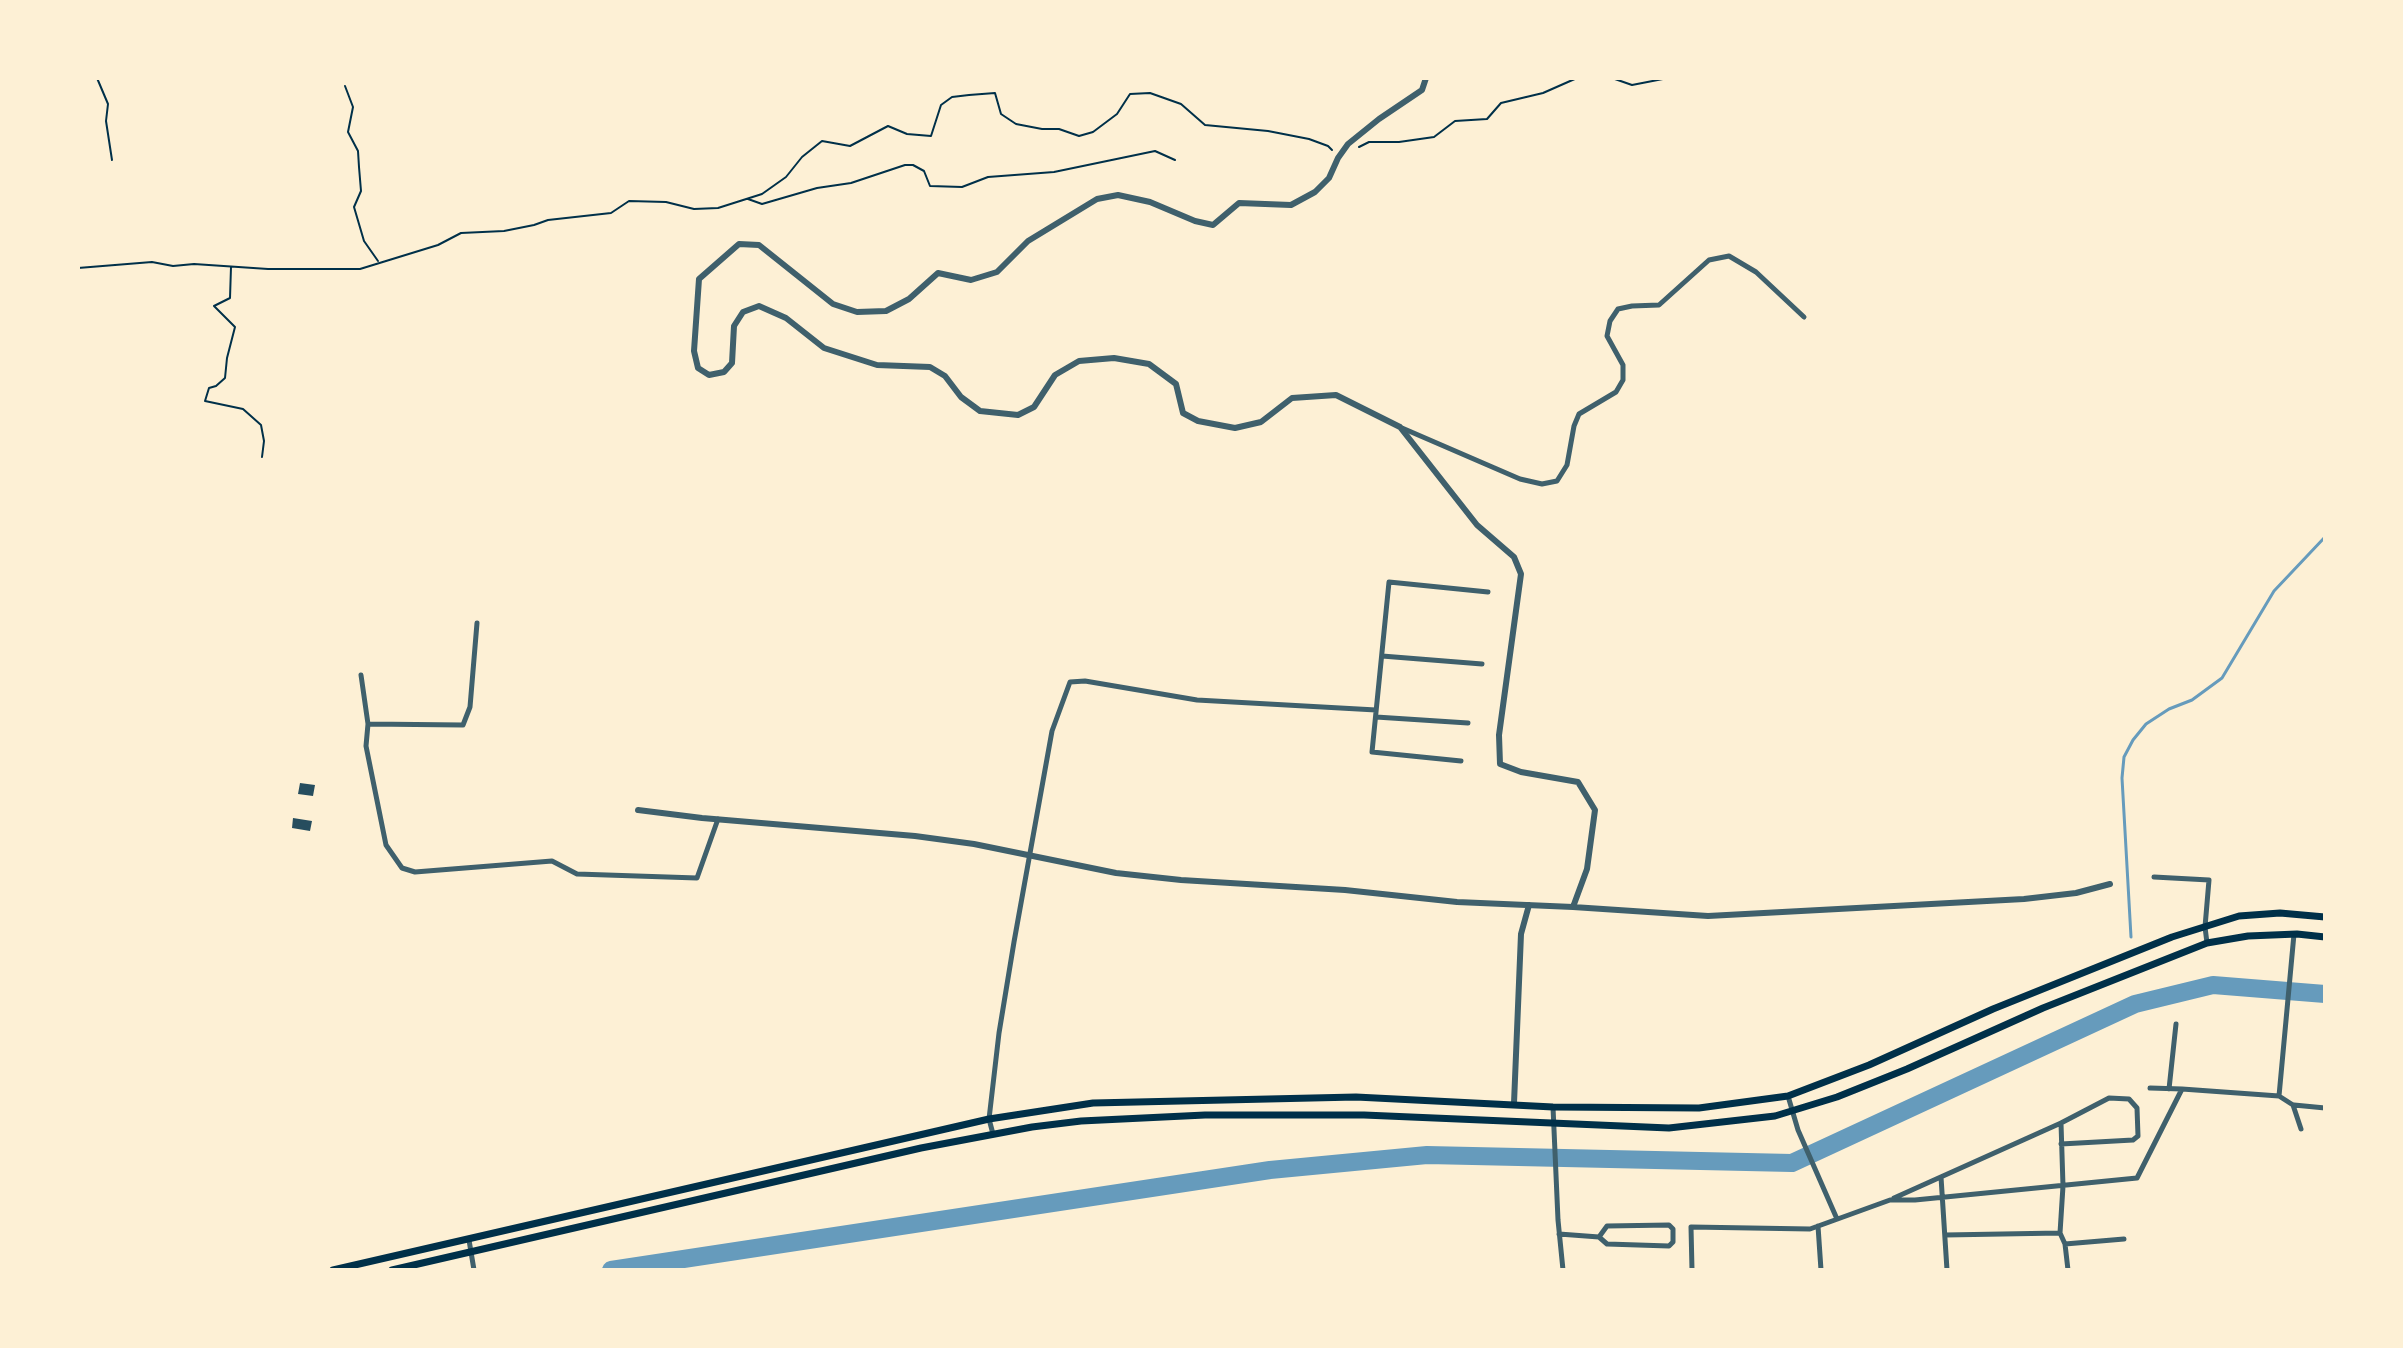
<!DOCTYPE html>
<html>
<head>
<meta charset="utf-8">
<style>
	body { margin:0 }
	#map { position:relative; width:2403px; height:1348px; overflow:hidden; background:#fdf0d5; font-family:Karla,sans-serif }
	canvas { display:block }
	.frame { position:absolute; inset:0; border:80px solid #fdf0d5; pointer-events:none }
</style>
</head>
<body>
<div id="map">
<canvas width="2403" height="1348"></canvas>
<div class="frame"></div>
</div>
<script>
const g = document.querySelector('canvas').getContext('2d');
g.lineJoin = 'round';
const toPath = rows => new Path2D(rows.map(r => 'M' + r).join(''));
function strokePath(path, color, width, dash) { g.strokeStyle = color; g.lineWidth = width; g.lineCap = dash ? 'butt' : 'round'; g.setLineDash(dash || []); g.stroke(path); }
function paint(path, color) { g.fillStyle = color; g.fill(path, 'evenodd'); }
const stream = toPath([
	[2131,937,2122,778,2124,757,2133,740,2146,724,2169,709,2192,700,2222,678,2274,591,2325,537]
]);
const river = toPath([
	[611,1270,1270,1170,1427,1155,1792,1163,2135,1004,2213,985,2325,994]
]);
const building = toPath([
	[300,783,315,785,313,796,298,794],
	[293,818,312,821,310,831,292,828]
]);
const path = toPath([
	[97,78,108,104,106,121,112,160],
	[1612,78,1632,85,1668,78],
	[345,86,353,107,348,132,358,151,359,167,361,191,354,207,364,241,378,261],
	[1359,147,1369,142,1399,142,1434,137,1455,121,1487,119,1501,103,1543,93,1577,78],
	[748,199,762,204,817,188,851,183,905,165,913,165,924,171,930,186,962,187,988,177,1054,172,1155,151,1175,160],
	[231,267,230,298,214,306,235,327,227,358,225,378,216,386,209,388,205,401,243,409,261,425,264,441,262,457],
	[78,268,152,262,173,266,194,264,268,269,360,269,438,245,461,233,504,231,534,225,548,220,611,213,629,201,666,202,694,209,718,208,762,194,786,177,802,157,822,141,850,146,888,126,907,134,931,136,941,105,952,97,969,95,995,93,1001,114,1016,124,1042,129,1059,129,1079,136,1093,132,1117,114,1130,94,1150,93,1181,104,1205,125,1268,131,1309,139,1328,146,1332,150]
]);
const minor = toPath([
	[1402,428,1520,479,1542,484,1557,481,1567,465,1574,426,1579,414,1616,392,1623,380,1623,365,1607,336,1610,321,1618,309,1632,306,1659,305,1709,260,1729,256,1756,272,1804,317],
	[1382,656,1482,664],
	[361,675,368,724,366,746,386,845,402,868,415,872,552,861,577,874,697,878,718,819],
	[1376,717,1468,723],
	[368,724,463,725,470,707,477,623],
	[1461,761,1372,752,1389,582,1488,592],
	[2154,877,2209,880,2205,927,2207,943],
	[2150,1088,2182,1089],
	[2169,1089,2176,1024],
	[1788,1096,1798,1130,1837,1219],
	[2279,1096,2293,1105,2301,1129],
	[2294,1105,2325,1108],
	[1553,1107,1558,1220,1563,1270],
	[2061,1123,2109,1098,2129,1099,2137,1108,2138,1136,2133,1140,2061,1144],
	[993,1134,989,1119,999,1033,1014,942,1052,731,1070,682,1085,681,1197,700,1376,710],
	[1941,1177,1947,1270],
	[1894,1198,2061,1123,2063,1186,2060,1233,2065,1244,2068,1270],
	[1818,1226,1821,1270],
	[1559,1234,1599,1237,1607,1244,1669,1246,1673,1242,1673,1229,1669,1225,1607,1226,1599,1237],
	[1945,1235,2060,1233],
	[469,1240,474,1270],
	[2065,1244,2124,1239],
	[1692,1270,1691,1227,1810,1229,1890,1200,1915,1200,2137,1178,2182,1089,2279,1096,2294,934]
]);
const tertiary = toPath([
	[1426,78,1422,90,1379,119,1348,144,1338,158,1329,178,1315,192,1291,205,1239,203,1213,225,1195,221,1150,202,1118,195,1097,199,1028,241,997,272,971,280,938,273,909,299,886,311,857,312,833,304,759,245,739,244,699,279,694,351,698,368,709,375,724,372,732,363,734,326,743,312,759,306,786,318,824,348,877,365,930,367,945,376,961,397,980,411,1018,415,1034,407,1055,375,1079,361,1114,358,1149,364,1176,384,1183,413,1198,421,1235,428,1261,422,1292,398,1336,395,1400,427,1477,525,1514,557,1521,574,1499,735,1500,764,1521,772,1578,782,1595,810,1587,869,1573,907],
	[638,810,702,818,915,836,974,844,1116,873,1181,880,1345,890,1457,902,1573,907,1708,916,2024,899,2076,893,2110,884],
	[1514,1103,1521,934,1529,905]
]);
const secondary = toPath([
	[333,1270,989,1119,1093,1103,1356,1097,1553,1107,1699,1108,1788,1096,1869,1065,1993,1009,2172,937,2239,916,2280,913,2325,917],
	[392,1270,921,1148,1032,1127,1081,1121,1205,1115,1364,1115,1669,1128,1775,1116,1837,1097,1907,1069,2043,1008,2207,943,2248,936,2297,934,2325,937]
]);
strokePath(stream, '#669bbc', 3);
strokePath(river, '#669bbc', 18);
paint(building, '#264d5e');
strokePath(path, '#003049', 2);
strokePath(minor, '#3f606c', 5);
strokePath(tertiary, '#3f606c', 6);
strokePath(secondary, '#003049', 7);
</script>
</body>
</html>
